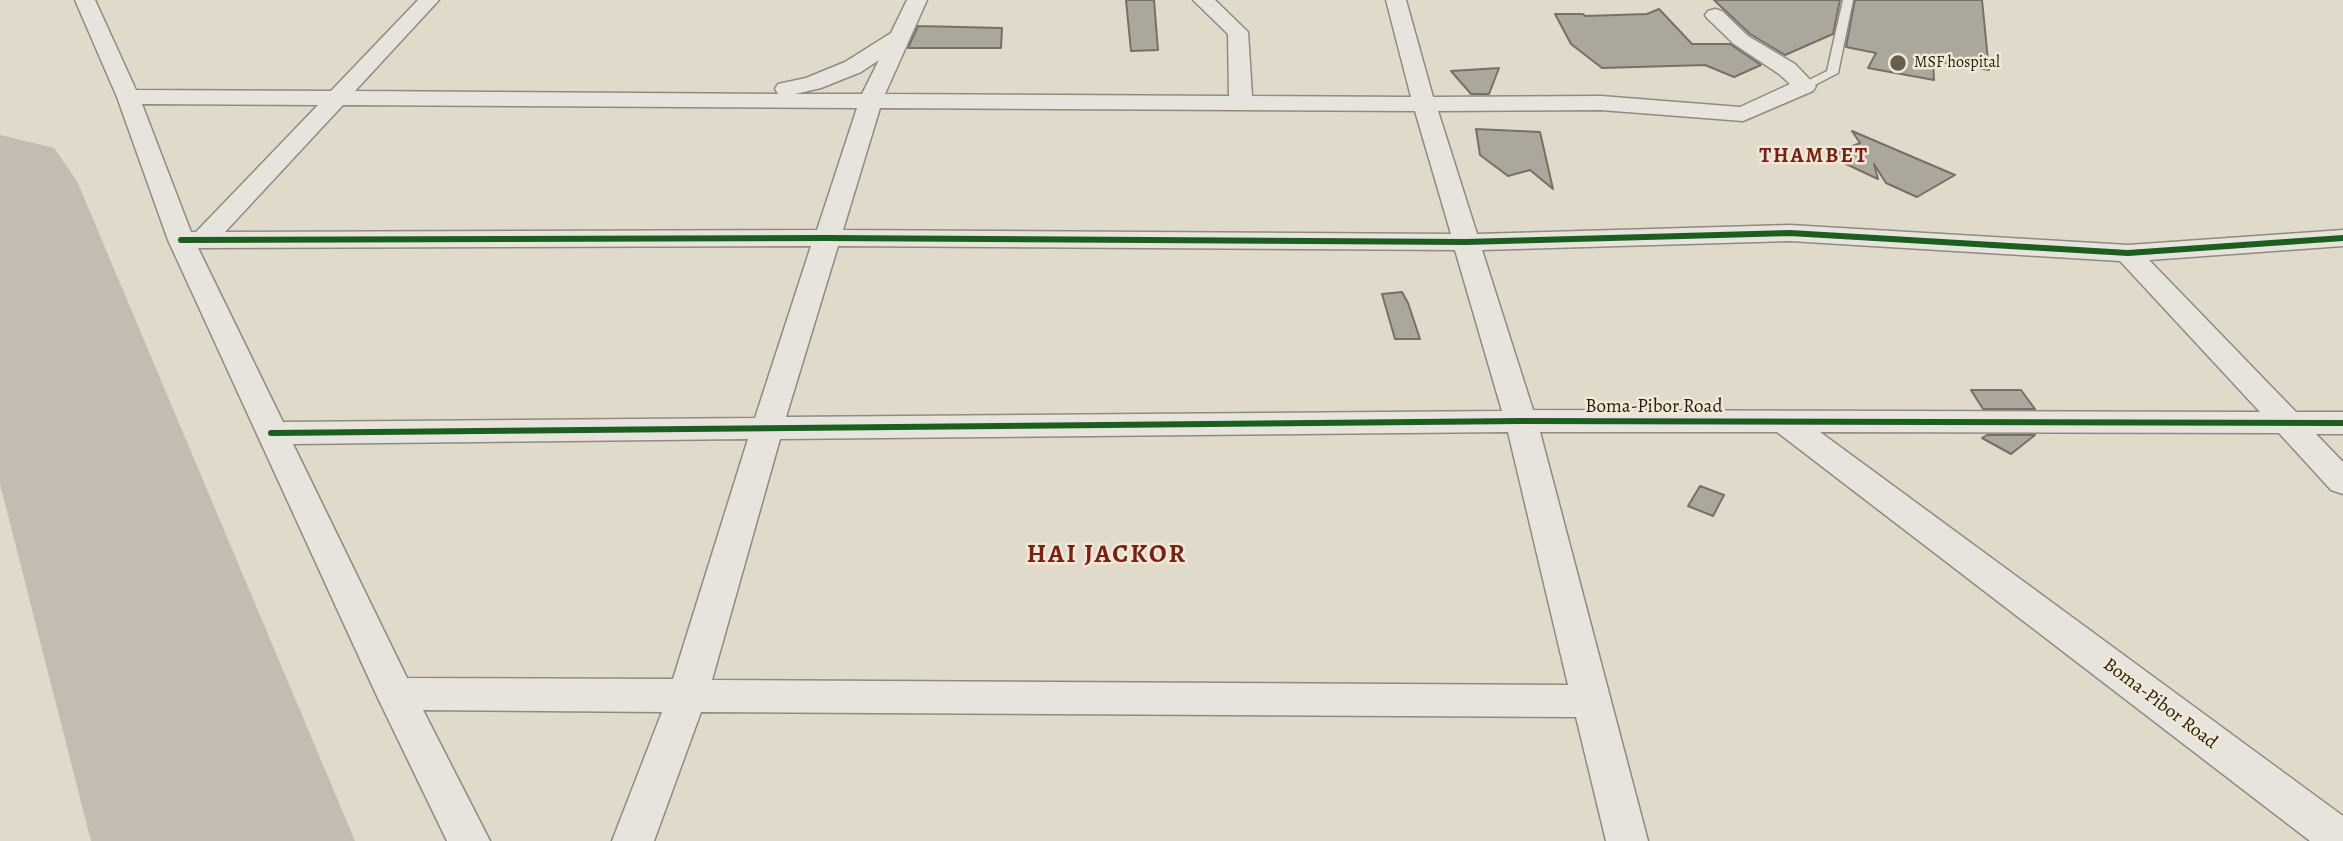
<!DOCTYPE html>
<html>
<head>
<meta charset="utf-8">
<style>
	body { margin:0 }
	canvas { display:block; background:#e0dacb }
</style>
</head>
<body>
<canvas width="2343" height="841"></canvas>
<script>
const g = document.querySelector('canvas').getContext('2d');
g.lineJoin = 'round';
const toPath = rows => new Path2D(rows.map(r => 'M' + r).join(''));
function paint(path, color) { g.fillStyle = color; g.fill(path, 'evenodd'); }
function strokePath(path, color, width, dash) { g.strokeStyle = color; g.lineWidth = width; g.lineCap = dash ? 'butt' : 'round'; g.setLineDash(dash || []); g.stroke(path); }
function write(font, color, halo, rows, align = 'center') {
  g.font = font + ' Alegreya,serif'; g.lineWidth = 5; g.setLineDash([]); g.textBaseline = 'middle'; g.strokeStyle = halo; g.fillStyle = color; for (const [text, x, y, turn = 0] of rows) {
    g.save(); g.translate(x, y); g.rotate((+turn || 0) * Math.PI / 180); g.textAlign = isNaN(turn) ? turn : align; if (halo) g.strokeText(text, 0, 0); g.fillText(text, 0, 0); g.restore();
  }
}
const runway = toPath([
	[0,135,54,148,77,181,355,841,91,841,0,484,0,135]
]);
const building = toPath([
	[1126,0,1154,0,1158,50,1131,51,1126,0],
	[1714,0,1840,0,1833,34,1785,55,1750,34,1714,0],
	[1855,0,1982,0,1989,70,1933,61,1934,80,1868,68,1876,53,1846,47,1855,0],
	[1659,9,1692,44,1730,44,1761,65,1734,77,1705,65,1602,68,1571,44,1555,14,1583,14,1585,16,1647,14,1659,9],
	[918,26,1002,28,1001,48,908,48,918,26],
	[1499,68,1489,94,1471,94,1451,71,1499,68],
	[1476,129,1540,132,1553,189,1530,170,1508,176,1480,155,1476,129],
	[1852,131,1955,175,1917,197,1886,183,1874,164,1878,179,1829,156,1860,143,1852,131],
	[1402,292,1408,303,1420,339,1395,339,1382,294,1402,292],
	[1971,390,2021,390,2035,409,1983,409,1971,390],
	[1987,435,2035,435,2011,454,1982,438,1987,435],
	[1700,486,1724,495,1713,516,1688,506,1700,486]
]);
const lane = toPath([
	[1843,0,1853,0,1838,73,1809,88,1801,88,1801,84,1827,71,1843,0]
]);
const street = toPath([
	[75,0,95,0,136,90,331,91,418,0,439,0,355,91,778,94,775,89,778,84,806,78,845,62,891,33,907,0,927,0,885,94,1229,96,1228,34,1193,0,1215,0,1248,32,1252,96,1411,97,1386,0,1406,0,1433,97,1601,96,1740,107,1790,84,1779,74,1734,44,1708,19,1705,15,1708,11,1715,9,1722,11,1748,36,1795,64,1816,86,1813,91,1743,121,1601,110,1438,111,1477,234,1790,225,2128,245,2343,230,2343,246,2149,260,2296,412,2343,412,2343,434,2316,434,2343,462,2343,494,2331,490,2279,433,1820,432,2343,816,2343,841,2310,841,1777,432,1540,432,1648,841,1606,841,1576,717,701,712,654,841,612,841,662,712,423,710,490,841,447,841,376,694,168,240,117,97,75,0],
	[879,60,862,94,795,94,821,88,861,72,879,60],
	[142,104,318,105,196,232,191,232,142,104],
	[343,105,857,108,817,230,225,232,343,105],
	[880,108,1415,111,1451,234,843,230,880,108],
	[1790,241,2120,261,2260,412,1533,410,1482,250,1790,241],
	[811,246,755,418,283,422,198,248,811,246],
	[838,246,1455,250,1502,411,786,417,838,246],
	[1508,432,1568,685,712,680,780,439,1508,432],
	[748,439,673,679,407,678,293,444,748,439]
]);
const cycleway = toPath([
	[181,240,828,238,1466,242,1790,233,2128,253,2343,238],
	[271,433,1521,421,2343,423]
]);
const markers = [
	[1898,63,9,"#6a5d4d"]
];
const farPoinames = [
	["MSF hospital",1914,63]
];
const streetNames = [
	["Boma-Pibor Road",1654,407],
	["Boma-Pibor Road",2160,704,37]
];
const farDistrictnames = [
	["THAMBET",1814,157]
];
const districtNames = [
	["HAI JACKOR",1107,556]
];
paint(runway, '#c2bcb1');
paint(building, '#aca79c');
strokePath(building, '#767066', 2);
strokePath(lane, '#908a80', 3);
strokePath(street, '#908a80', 3);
paint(lane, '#e7e4dd');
paint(street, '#e7e4dd');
strokePath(cycleway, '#1b5e20', 6);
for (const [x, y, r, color] of markers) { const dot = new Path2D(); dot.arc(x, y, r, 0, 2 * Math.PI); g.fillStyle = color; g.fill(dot); strokePath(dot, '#f0e9d8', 2.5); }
write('16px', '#2b1909', '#f0e9d8', farPoinames, 'left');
write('19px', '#2b1909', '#f0e9d8', streetNames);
g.letterSpacing = '2px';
write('bold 21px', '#7a1f14', '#f0e9d8', farDistrictnames);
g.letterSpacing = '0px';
g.letterSpacing = '2px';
write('bold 26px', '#7a1f14', '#f0e9d8', districtNames);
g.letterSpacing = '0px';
</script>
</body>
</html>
